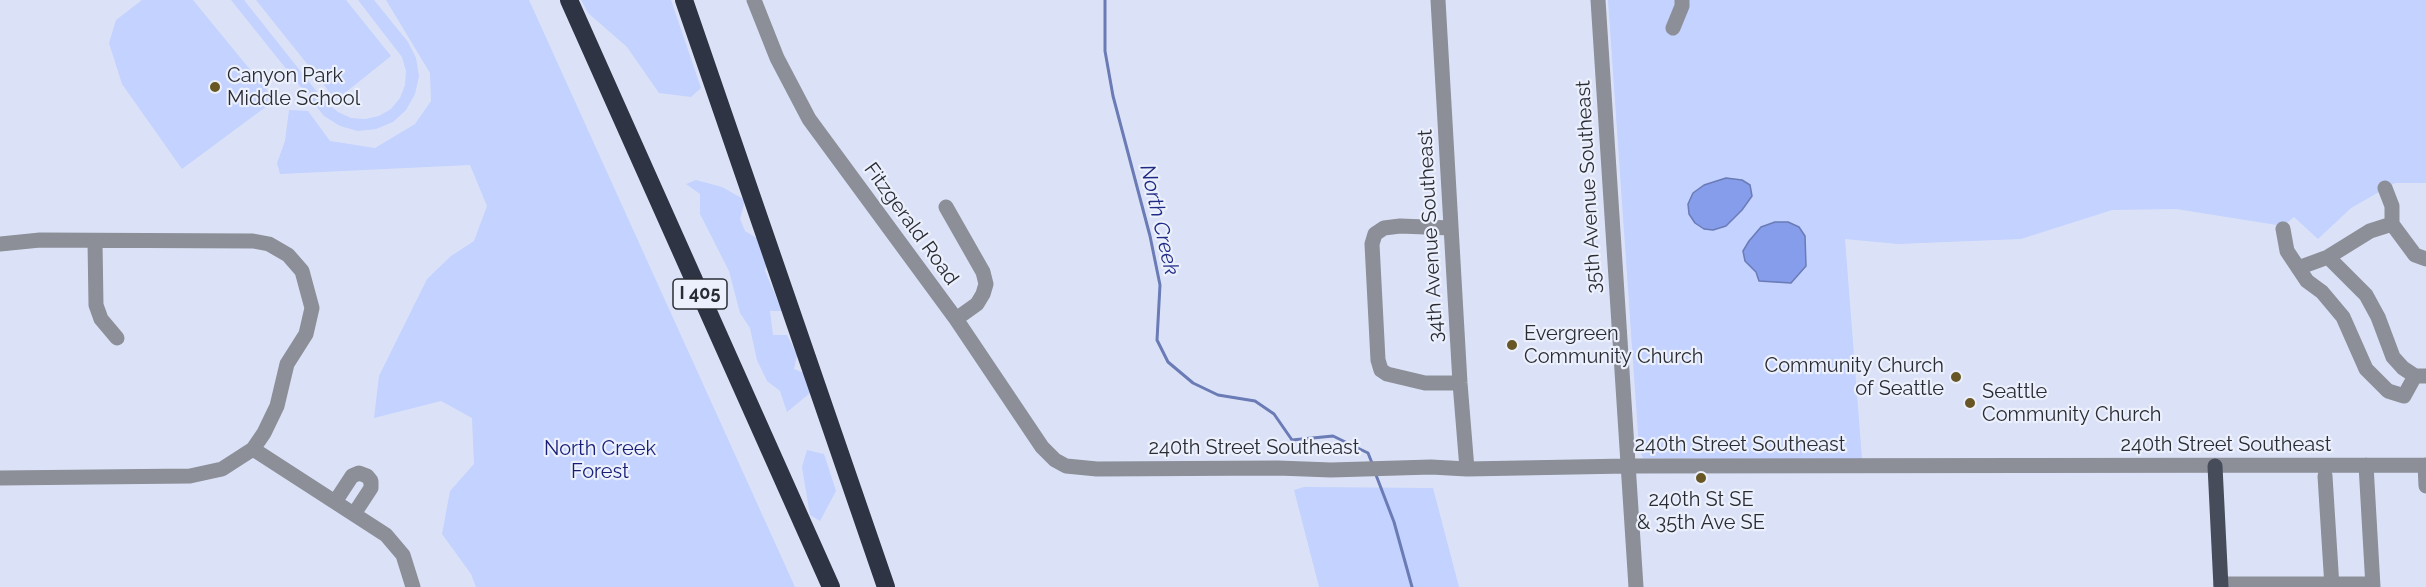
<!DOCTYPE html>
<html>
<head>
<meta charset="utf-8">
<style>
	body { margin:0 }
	canvas { display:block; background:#dbe2f7 }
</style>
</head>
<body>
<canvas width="2426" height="587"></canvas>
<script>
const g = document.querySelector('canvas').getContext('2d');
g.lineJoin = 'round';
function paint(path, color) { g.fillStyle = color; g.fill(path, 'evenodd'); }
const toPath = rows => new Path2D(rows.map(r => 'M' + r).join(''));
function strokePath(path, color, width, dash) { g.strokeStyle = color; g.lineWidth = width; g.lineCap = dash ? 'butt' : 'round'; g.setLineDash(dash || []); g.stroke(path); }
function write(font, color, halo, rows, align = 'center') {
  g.font = font + ' Raleway,sans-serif'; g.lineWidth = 4.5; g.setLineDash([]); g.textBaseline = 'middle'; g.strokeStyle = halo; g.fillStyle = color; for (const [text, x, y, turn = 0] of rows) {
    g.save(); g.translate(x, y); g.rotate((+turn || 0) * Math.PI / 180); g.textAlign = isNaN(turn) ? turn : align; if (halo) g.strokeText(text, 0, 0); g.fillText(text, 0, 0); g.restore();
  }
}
const green = toPath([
	[142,0,193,0,275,100,182,169,122,84,109,43,116,20],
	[231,0,244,0,325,102,338,112,351,118,365,119,379,116,391,109,400,98,405,85,406,71,402,57,358,0,374,0,408,42,416,58,419,76,415,94,406,110,393,122,376,129,358,131,340,126,324,116],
	[256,0,346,0,391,56,336,100],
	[386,0,529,0,795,587,476,587,471,574,442,534,450,491,474,464,472,418,441,401,374,418,379,376,427,279,451,256,474,241,487,206,470,165,280,174,277,163,285,141,289,110,308,111,330,141,375,148,415,124,431,101,430,73],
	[581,0,671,0,701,88,691,97,659,93,627,47,588,13],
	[1608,0,2426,0,2426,183,2395,183,2351,208,2318,239,2294,217,2283,226,2176,209,2112,210,2021,239,1898,244,1845,239,1862,459,1643,458,1639,448],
	[696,180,722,187,745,200,740,219,745,231,760,240,768,255,765,271,782,311,770,311,773,335,787,335,797,355,794,369,809,375,810,393,787,412,780,391,767,381,757,360,750,328,740,313,729,271,700,214,700,194,686,184],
	[807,450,824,454,836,491,820,521,810,515,802,467],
	[1304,487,1433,488,1459,587,1319,587,1294,490]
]);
const water = toPath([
	[1726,178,1742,180,1750,185,1752,196,1742,210,1726,226,1713,230,1704,229,1695,223,1689,214,1688,204,1693,193,1704,185,1726,178],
	[1775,222,1788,222,1799,227,1805,236,1806,266,1791,283,1759,281,1756,272,1745,261,1743,251,1749,241,1761,227,1775,222]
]);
const stream = toPath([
	[1105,0,1105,51,1113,96,1150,236,1160,285,1157,340,1168,362,1193,383,1218,395,1255,401,1274,414,1292,440,1333,436,1368,453,1372,463],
	[1376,475,1394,522,1412,587]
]);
const minor = toPath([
	[754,0,777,58,809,119,956,319,1042,447,1055,460,1066,466,1097,469,1278,468,1331,470,1431,467,1467,469,1627,466,2426,465],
	[1438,0,1460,383,1467,469],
	[1598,0,1636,587],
	[1673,28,1682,6,1682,0],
	[2385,188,2392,206,2392,224,2415,255,2426,259],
	[946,207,983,272,986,284,983,294,977,304,956,319],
	[1451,228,1400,226,1384,228,1375,234,1372,244,1378,360,1381,370,1387,374,1425,383,1460,383],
	[2283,229,2287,251,2307,281,2322,292,2343,317,2366,369,2388,391,2404,396,2415,376],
	[95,242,96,305,101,319,117,338],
	[0,244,40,240,253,241,269,244,288,255,302,271,312,308,306,334,287,364,277,406,264,433,253,449,222,469,190,476,0,478],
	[2328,257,2366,295,2378,317,2393,357,2403,368,2415,376,2426,376],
	[2298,268,2328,257,2370,231,2392,224],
	[253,449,386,535,403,555,413,587],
	[2366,465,2373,587],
	[2425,465,2426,486],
	[2325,476,2332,587],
	[335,502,352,476,359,473,367,476,371,481,371,488,354,514],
	[2221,584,2372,584]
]);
const major = toPath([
	[2215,466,2221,587]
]);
const highway = toPath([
	[569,0,831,587],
	[684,0,886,587]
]);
const markers = [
	[215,87,6,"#685725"],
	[1512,345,6,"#685725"],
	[1956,377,6,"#685725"],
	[1970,403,6,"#685725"],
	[1701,478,6,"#685725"]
];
const shields = [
	[700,294,54]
];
const shieldNames = [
	["I 405",700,294]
];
const poiNames = [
	["Canyon Park",227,76],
	["Middle School",227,99],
	["Evergreen",1524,334],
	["Community Church",1524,357],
	["Community Church",1944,366,"right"],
	["of Seattle",1944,389,"right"],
	["Seattle",1982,392],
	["Community Church",1982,415],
	["240th St SE",1701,500,"center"],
	["& 35th Ave SE",1701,523,"center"]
];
const streetNames = [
	["35th Avenue Southeast",1589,187,-93],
	["Fitzgerald Road",911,224,54],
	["34th Avenue Southeast",1431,236,-93],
	["240th Street Southeast",1740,445],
	["240th Street Southeast",2226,445],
	["240th Street Southeast",1254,448]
];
const parkNames = [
	["North Creek",600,449],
	["Forest",600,472]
];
const waterNames = [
	["North Creek",1159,220,77]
];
paint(green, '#c3d2fe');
paint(water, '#869dec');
strokePath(water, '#6a7bb5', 1.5);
strokePath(stream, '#6a7bb5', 3);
strokePath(minor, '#8c8f98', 15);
strokePath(major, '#474c5a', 15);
strokePath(highway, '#2f3444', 18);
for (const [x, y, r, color] of markers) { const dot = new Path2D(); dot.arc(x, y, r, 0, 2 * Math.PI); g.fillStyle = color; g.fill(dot); strokePath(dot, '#ebf0fc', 2); }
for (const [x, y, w] of shields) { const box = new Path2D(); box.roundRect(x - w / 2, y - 15, w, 30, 4.5); g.fillStyle = '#ebf0fc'; g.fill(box); strokePath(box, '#2a2c34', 1.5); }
write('bold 18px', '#2a2c34', null, shieldNames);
write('20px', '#2a2c34', '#ebf0fc', poiNames, 'left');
write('20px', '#2a2c34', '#ebf0fc', streetNames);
write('20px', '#181e78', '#ebf0fc', parkNames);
write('italic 21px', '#1f2a83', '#ebf0fc', waterNames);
</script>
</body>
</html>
